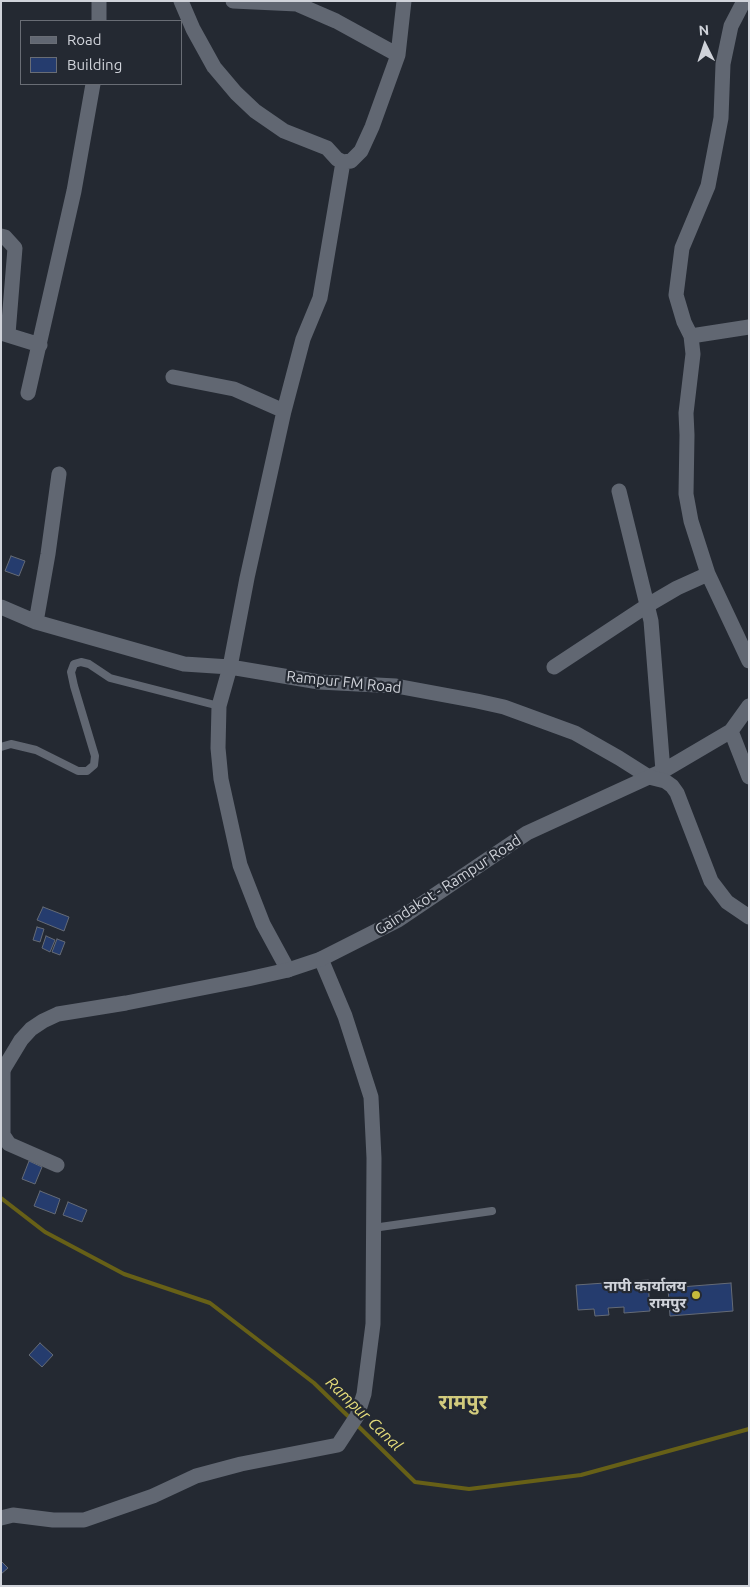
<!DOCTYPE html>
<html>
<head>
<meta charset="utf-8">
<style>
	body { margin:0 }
	#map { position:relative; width:750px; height:1587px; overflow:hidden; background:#242932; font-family:Ubuntu,sans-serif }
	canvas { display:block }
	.frame { position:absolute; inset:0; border:2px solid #d0d3da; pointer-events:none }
	.legend { position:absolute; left:20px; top:20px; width:162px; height:65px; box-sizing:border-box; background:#242932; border:1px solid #696d75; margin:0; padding:6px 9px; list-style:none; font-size:15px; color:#d0d3da }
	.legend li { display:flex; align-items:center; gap:10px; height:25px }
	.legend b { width:25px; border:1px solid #696d75 }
	.north { position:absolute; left:680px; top:20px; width:50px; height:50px; -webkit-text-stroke:4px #242932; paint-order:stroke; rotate:356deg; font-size:14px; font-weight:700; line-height:20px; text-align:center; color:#d0d3da }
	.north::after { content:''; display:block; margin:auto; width:18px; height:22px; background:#d0d3da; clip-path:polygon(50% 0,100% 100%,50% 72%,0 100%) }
</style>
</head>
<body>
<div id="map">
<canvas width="750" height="1587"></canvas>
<div class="frame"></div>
<ul class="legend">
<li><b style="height:6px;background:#616772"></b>Road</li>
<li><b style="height:14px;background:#253c6e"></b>Building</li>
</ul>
<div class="north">N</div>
</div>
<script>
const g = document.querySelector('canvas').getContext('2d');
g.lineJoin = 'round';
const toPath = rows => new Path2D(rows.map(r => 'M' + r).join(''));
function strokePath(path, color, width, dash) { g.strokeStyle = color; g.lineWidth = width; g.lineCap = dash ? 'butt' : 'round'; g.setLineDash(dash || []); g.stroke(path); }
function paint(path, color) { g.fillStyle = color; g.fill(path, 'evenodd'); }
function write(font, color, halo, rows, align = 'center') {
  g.font = font + ' Ubuntu,"Noto Sans Devanagari",sans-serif'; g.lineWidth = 4.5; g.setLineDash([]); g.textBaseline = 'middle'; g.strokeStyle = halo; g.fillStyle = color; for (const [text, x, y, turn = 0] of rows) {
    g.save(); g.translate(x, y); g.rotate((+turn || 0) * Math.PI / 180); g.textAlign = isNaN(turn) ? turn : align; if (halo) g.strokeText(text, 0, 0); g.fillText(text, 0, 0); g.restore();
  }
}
const stream = toPath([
	[1,1198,45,1232,124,1274,210,1303,314,1383,350,1418],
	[357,1425,415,1482,469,1489,581,1475,749,1429]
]);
const building = toPath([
	[11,556,25,561,19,576,5,571,11,556],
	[43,907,69,917,64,931,37,920,43,907],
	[37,927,44,929,40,942,33,940,37,927],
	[46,936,55,940,50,952,42,948,46,936],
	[57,939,65,942,60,955,52,952,57,939],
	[29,1161,42,1167,35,1184,22,1179,29,1161],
	[40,1191,60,1199,55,1214,34,1206,40,1191],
	[68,1202,87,1210,82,1222,63,1215,68,1202],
	[648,1280,650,1311,624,1313,624,1307,608,1308,609,1315,595,1316,594,1309,578,1310,576,1285,648,1280],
	[731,1283,733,1311,670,1316,668,1288,731,1283],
	[40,1343,53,1355,42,1367,29,1355,40,1343],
	[1,1561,8,1568,1,1574,1,1561]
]);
const lane = toPath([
	[1,747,11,744,36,750,78,771,87,771,94,765,95,756,74,686,71,672,74,664,81,662,89,664,110,678,219,706],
	[373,1228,492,1211]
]);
const street = toPath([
	[181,1,193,29,214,67,236,93,255,111,284,131,327,148,337,159,343,162,351,161,361,151,372,127,398,55,404,1],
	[233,1,297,4,336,21,398,55],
	[744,1,731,26,723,64,721,118,708,186,682,248,676,295,684,322,691,336,693,354,686,413,687,435,686,494,691,521,708,574,749,661],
	[99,21,99,1],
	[1,236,5,237,15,248,8,334],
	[1,333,40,345],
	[691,336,749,327],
	[173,377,234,389,284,411],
	[28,393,74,191,93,84],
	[619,491,651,621,663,771],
	[1,607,36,622,184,664,230,667,319,682,396,686,477,701,504,707,575,733,619,758,649,777,663,771,731,731,749,706],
	[36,622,48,554,59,474],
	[554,667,648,605,677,588,708,574],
	[731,731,749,777],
	[288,970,263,924,240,865,221,779,218,748,219,706,230,667,247,578,284,411,303,339,320,298,343,162],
	[3,1070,3,1135,9,1144,57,1165],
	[1,1518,13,1515,53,1520,84,1520,153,1496,196,1476,241,1464,338,1445,357,1416,364,1394,373,1324,374,1158,371,1097,345,1016,321,959]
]);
const secondary = toPath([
	[1,1073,21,1040,31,1029,43,1021,58,1014,126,1003,248,979,288,970,321,959,398,920,527,833,649,777,665,781,672,786,677,793,711,881,727,902,749,917]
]);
const markers = [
	[696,1295,5,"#c7bb3b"]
];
const streetNames = [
	["Rampur FM Road",344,682,6],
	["Gaindakot - Rampur Road",448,885,-33]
];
const poiNames = [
	["नापी कार्यालय",686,1286],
	["रामपुर",686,1303]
];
const waterNames = [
	["Rampur Canal",364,1414,44]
];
const districtNames = [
	["रामपुर",463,1402]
];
strokePath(stream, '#676017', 4);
paint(building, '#253c6e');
strokePath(building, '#656b76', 1);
strokePath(lane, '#616772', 8);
strokePath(street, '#616772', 15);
strokePath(secondary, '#616772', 15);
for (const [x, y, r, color] of markers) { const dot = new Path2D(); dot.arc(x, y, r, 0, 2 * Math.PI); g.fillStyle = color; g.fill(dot); strokePath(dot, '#242932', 2); }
write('15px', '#d0d3da', '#242932', streetNames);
write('bold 15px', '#d0d3da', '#242932', poiNames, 'right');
write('italic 16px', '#e5dc7a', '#242932', waterNames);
write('bold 20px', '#d2cb7d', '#242932', districtNames);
</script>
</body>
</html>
